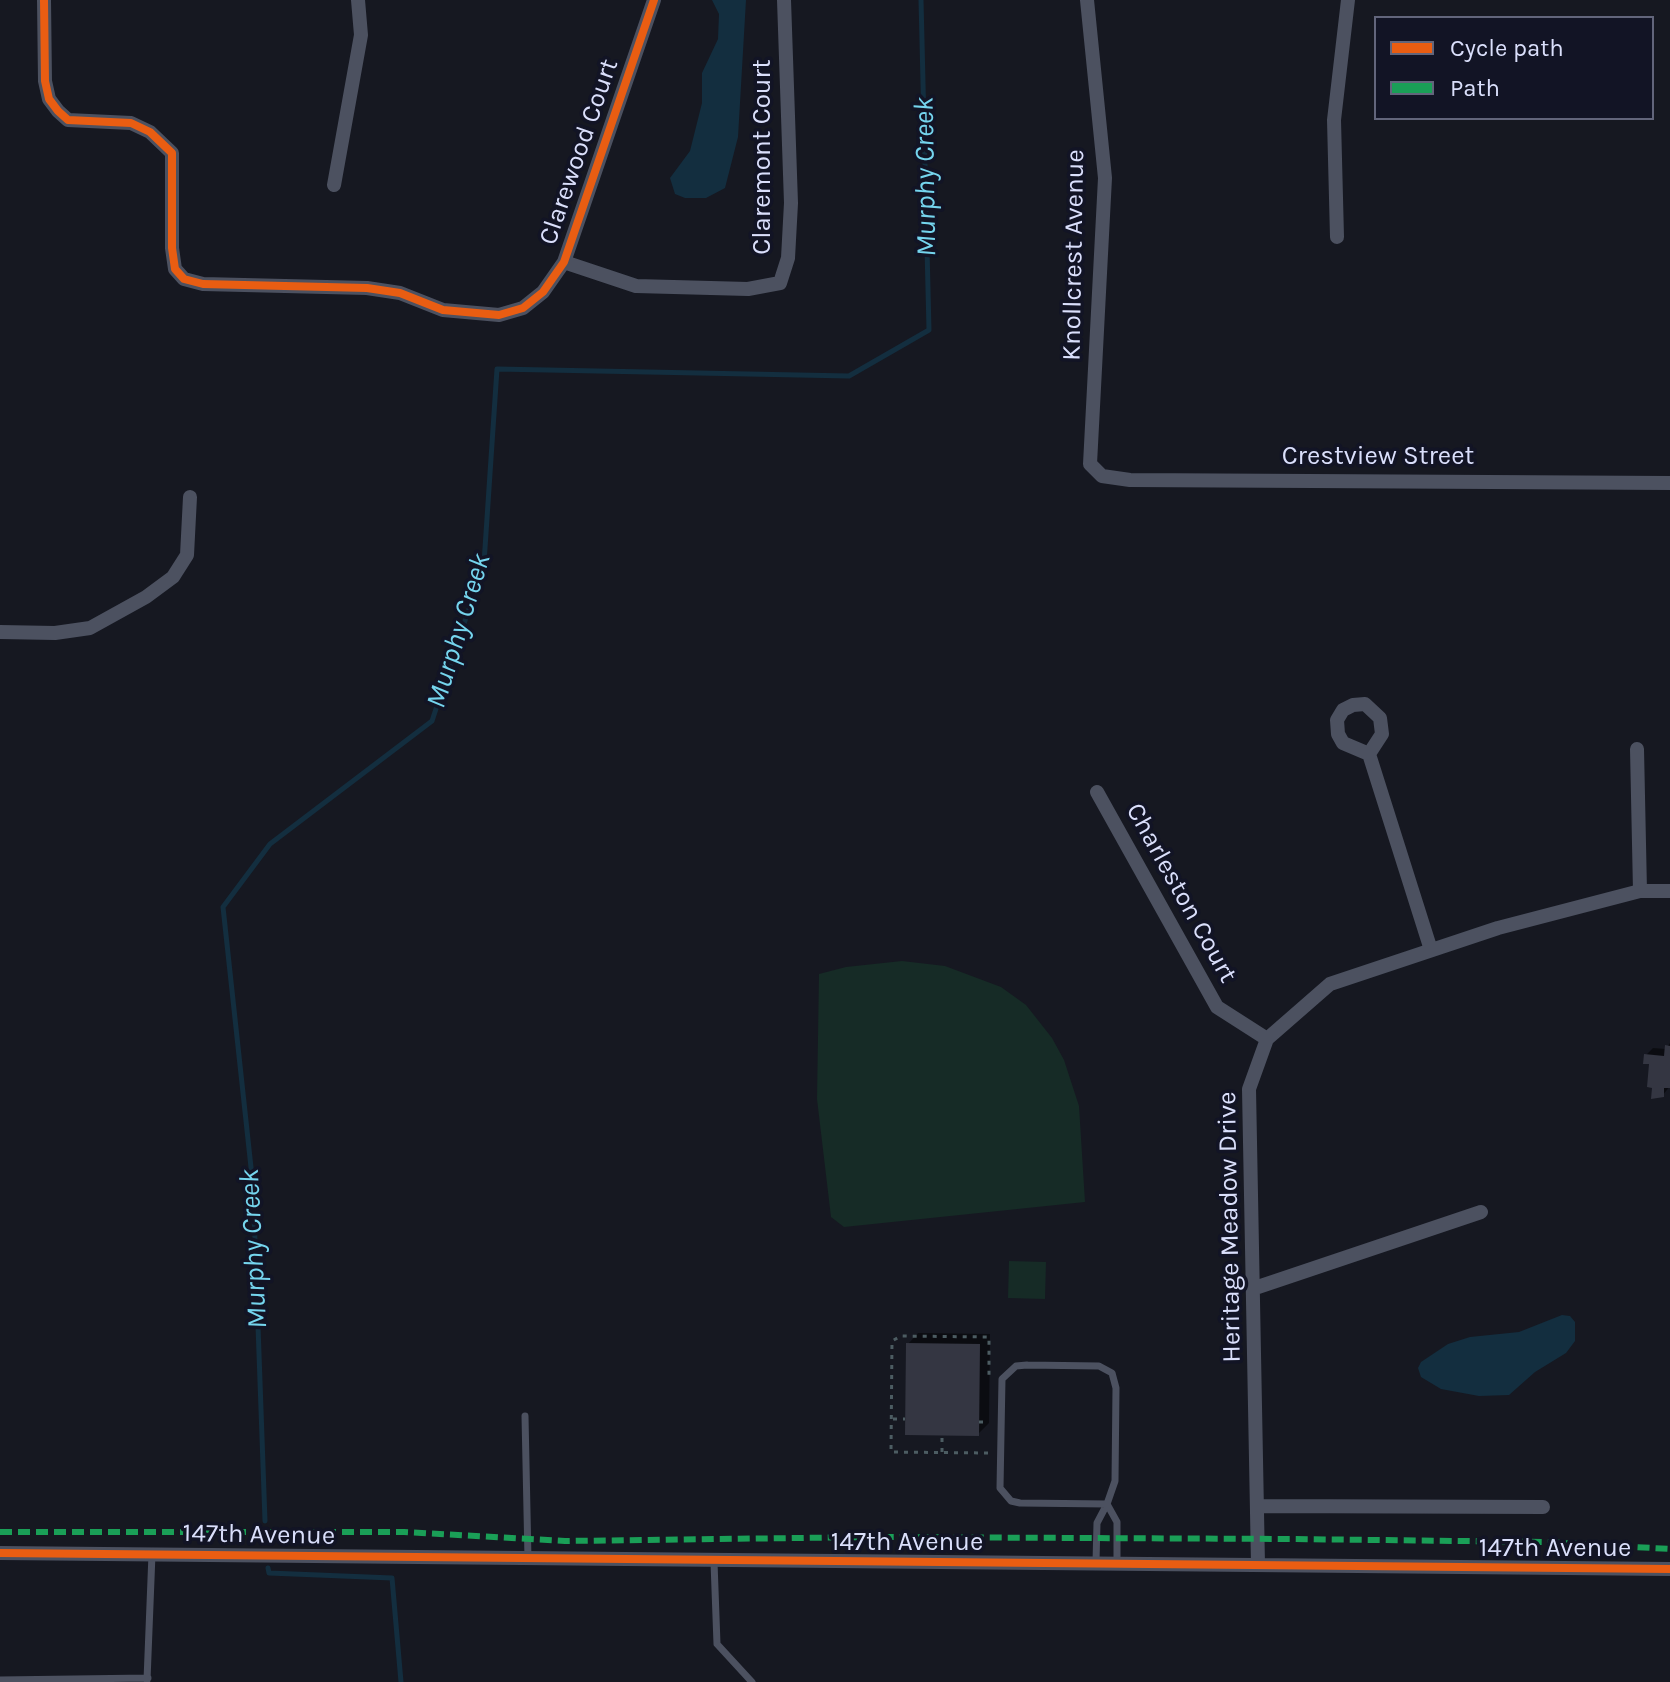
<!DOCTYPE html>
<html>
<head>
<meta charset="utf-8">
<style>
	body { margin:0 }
	#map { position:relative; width:1670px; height:1682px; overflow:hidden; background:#161821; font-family:Karla,sans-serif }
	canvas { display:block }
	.legend { position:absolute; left:1374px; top:16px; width:280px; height:104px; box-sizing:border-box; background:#121425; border:2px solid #62657b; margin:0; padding:10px 14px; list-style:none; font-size:24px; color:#dadffb }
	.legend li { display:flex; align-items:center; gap:16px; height:40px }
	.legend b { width:40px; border:2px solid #62657b }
</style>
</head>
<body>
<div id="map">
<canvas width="1670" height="1682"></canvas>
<ul class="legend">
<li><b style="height:10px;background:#e95d12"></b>Cycle path</li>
<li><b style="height:10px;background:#1a9f57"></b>Path</li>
</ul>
</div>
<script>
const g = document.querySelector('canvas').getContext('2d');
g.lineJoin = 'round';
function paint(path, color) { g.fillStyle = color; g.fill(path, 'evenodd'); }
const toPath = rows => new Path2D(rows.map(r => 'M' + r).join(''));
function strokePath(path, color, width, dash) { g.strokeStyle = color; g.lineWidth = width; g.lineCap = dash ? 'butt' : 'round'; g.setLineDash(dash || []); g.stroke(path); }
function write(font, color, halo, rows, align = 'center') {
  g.font = font + ' Karla,sans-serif'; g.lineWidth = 7; g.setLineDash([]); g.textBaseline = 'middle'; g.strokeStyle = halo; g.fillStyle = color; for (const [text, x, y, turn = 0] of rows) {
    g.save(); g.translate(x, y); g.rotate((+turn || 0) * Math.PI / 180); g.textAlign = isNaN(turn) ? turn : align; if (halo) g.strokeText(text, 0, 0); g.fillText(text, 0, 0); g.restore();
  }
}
const green = toPath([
	[902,961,945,966,1001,987,1026,1005,1052,1038,1064,1060,1079,1106,1085,1202,844,1227,831,1217,817,1099,819,974,846,967],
	[1009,1261,1046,1262,1045,1299,1008,1298]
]);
const water = toPath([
	[712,0,746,0,738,137,725,188,706,198,685,198,675,194,670,178,690,151,702,103,702,73,718,39,719,14],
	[1562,1315,1570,1316,1575,1322,1575,1341,1566,1353,1535,1372,1509,1395,1479,1396,1441,1389,1421,1377,1418,1368,1421,1362,1448,1344,1470,1337,1519,1332]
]);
const shadow = toPath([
	[1670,1043,1670,1086,1663,1095,1646,1055,1653,1048,1666,1049],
	[918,1333,990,1334,989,1423,978,1434,908,1344]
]);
const stream = toPath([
	[265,1521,253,1186,223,907,270,844,432,721,484,563,497,369,849,376,929,330,921,0],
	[268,1568,269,1573,392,1578,401,1682]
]);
const building = toPath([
	[1665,1045,1670,1046,1670,1088,1664,1088,1664,1097,1651,1099,1652,1088,1647,1087,1649,1064,1643,1064,1644,1054,1664,1056],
	[906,1343,980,1344,979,1436,905,1435]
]);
const path = toPath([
	[893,1419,905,1419],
	[979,1422,988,1422],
	[942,1452,942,1435],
	[988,1453,891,1452,892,1341,901,1336,989,1337,989,1379]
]);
const lane = toPath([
	[1027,1365,1099,1366,1112,1373,1116,1388,1115,1481,1107,1504,1020,1503,1011,1501,1000,1488,1002,1379,1016,1366,1027,1365],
	[525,1416,528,1559],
	[714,1562,717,1644,752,1682],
	[1096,1562,1097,1523,1107,1504,1117,1522,1117,1563],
	[0,1680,148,1678],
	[147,1680,152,1554]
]);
const street = toPath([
	[44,0,45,81,49,99,58,111,68,120,131,123,150,132,172,153,172,248,175,269,184,279,203,284,367,288,400,293,443,310,499,315,523,308,543,292,564,262,654,0],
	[1087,0,1105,178,1090,464,1102,476,1130,480,1670,483],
	[334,185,361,35,358,0],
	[1337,237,1334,120,1348,0],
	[564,262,636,286,748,289,780,283,788,258,791,203,784,0],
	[0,632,55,633,90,628,146,597,173,577,187,555,190,497],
	[1637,749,1640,891],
	[1369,754,1382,734,1380,718,1365,704,1353,705,1343,710,1337,720,1338,734,1343,743,1369,754,1431,950],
	[1097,792,1217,1007,1267,1039],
	[1255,1288,1481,1212],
	[1257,1506,1543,1507],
	[0,1553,1670,1569],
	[1258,1565,1249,1089,1267,1039,1330,984,1498,928,1640,891,1670,891]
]);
const quiet = toPath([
	[0,1532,404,1532,565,1541,874,1537,1291,1539,1545,1542,1670,1549]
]);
const cycleway = toPath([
	[44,0,45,81,49,99,58,111,68,120,131,123,150,132,172,153,172,248,175,269,184,279,203,284,367,288,400,293,443,310,499,315,523,308,543,292,564,262,654,0],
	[0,1553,1670,1569]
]);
const streetNames = [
	["Clarewood Court",579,152,-71],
	["Claremont Court",763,157,-90],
	["Knollcrest Avenue",1074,255,-89],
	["Crestview Street",1378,457],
	["Charleston Court",1181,893,61],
	["Heritage Meadow Drive",1230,1227,-91],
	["147th Avenue",259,1535,1],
	["147th Avenue",907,1543],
	["147th Avenue",1555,1549]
];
const waterNames = [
	["Murphy Creek",926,177,-91],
	["Murphy Creek",459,631,-73],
	["Murphy Creek",254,1249,-93]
];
paint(green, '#162b26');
paint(water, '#132e3f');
paint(shadow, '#0007');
strokePath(stream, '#132e3f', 5);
paint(building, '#343642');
strokePath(path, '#4c5c62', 3, [4, 6]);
strokePath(lane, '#4c5160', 7);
strokePath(street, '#4c5160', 14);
strokePath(quiet, '#1a9f57', 6, [12, 6]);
strokePath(cycleway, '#e95d12', 8);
write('26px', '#dadffb', '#121425', streetNames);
write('italic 28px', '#75d5ee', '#121425', waterNames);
</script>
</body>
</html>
